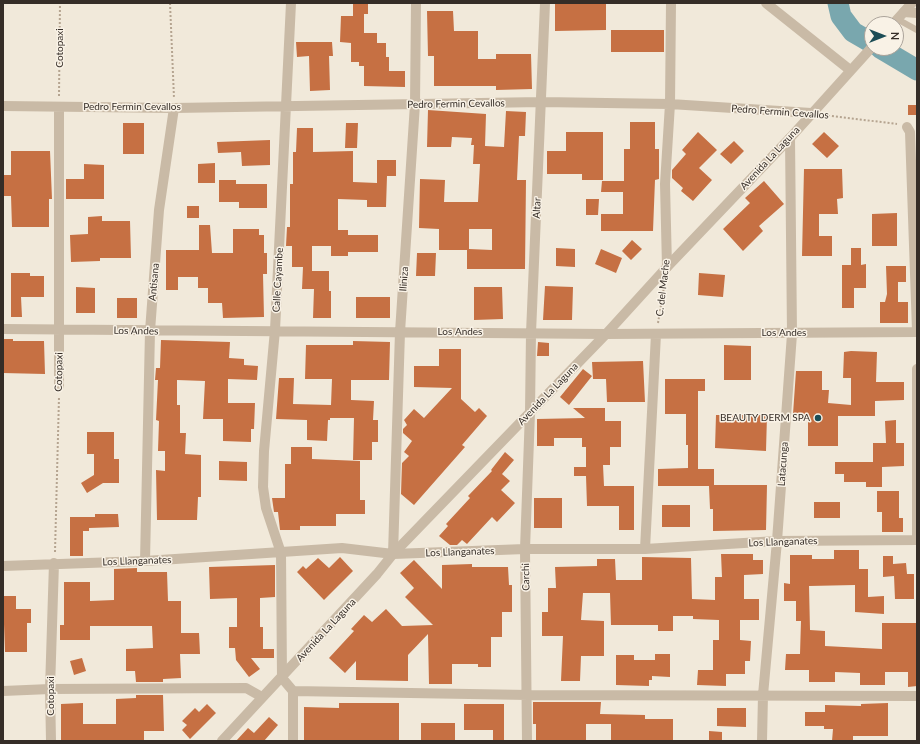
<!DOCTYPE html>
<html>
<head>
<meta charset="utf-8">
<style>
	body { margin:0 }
	#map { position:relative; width:920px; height:744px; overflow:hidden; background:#f1e9da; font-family:Lato,sans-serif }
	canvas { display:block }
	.frame { position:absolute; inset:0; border:4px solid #352d27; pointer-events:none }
	.north { position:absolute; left:864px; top:16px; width:40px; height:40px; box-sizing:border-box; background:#f9f2e6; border:1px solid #aba39a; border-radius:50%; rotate:90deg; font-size:11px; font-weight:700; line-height:16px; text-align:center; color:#352d27 }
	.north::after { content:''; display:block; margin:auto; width:14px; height:18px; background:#1c4d56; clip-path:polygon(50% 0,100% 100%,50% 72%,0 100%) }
</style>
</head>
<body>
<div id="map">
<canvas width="920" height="744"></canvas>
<div class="frame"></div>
<div class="north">N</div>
</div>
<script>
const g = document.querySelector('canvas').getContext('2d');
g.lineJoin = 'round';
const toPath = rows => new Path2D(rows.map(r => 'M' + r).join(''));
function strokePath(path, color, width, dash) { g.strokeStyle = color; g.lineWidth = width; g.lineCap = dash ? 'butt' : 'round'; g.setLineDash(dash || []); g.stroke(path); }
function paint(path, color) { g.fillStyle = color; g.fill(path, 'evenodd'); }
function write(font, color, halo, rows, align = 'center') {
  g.font = font + ' Lato,sans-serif'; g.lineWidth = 3; g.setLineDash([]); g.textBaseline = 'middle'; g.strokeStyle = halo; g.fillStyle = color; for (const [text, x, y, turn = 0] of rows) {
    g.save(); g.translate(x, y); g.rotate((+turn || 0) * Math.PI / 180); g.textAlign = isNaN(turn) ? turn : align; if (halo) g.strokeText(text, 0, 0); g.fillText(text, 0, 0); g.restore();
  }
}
const river = toPath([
	[838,3,841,16,853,32,872,43],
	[880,48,917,70]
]);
const building = toPath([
	[353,3,368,3,368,14,364,14,364,33,377,33,377,43,386,43,386,57,389,57,389,71,405,71,405,87,364,86,364,66,359,66,359,62,351,62,351,43,340,42,341,16,353,16],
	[555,3,606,3,606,30,555,31],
	[427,11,453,11,454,31,478,31,478,59,496,59,496,54,531,54,532,89,496,90,496,86,434,86,434,56,428,56],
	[611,30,664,30,664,52,611,52],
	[296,42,332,42,333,56,329,56,330,90,310,91,309,56,297,57],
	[908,105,917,105,917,115,908,115],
	[428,110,486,114,485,146,504,147,506,111,526,112,525,136,519,136,517,180,526,180,525,269,467,269,467,250,439,250,439,229,419,228,420,179,445,180,444,202,478,202,480,164,473,164,474,145,471,145,472,138,452,137,451,147,427,147],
	[469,229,492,229,492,250,469,249],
	[630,122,655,122,655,149,659,149,659,179,655,180,653,231,601,231,601,214,623,214,623,192,601,192,602,181,624,181,624,149,630,149],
	[123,123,144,123,144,154,123,154],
	[346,123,358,123,357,148,345,148],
	[297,128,313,128,313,152,353,151,353,182,377,183,377,160,396,160,396,176,387,176,386,207,367,207,367,200,338,199,338,230,348,230,348,235,378,235,378,252,348,252,348,256,331,256,331,246,312,246,312,271,329,271,329,291,331,291,331,318,313,318,314,289,302,289,303,267,292,267,292,246,286,246,287,227,290,227,290,184,293,184,293,152,296,152],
	[566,132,603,132,603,180,582,180,582,174,547,174,547,151,566,151],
	[698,132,717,150,699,168,712,180,693,201,681,191,683,188,672,178,672,170,686,154,682,150],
	[824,132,839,146,827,158,812,144],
	[270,140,270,165,242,166,241,152,218,153,217,142],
	[734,141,744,151,731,164,720,154],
	[11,151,50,151,52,199,49,199,49,227,12,227,11,196,3,196,3,175,11,175],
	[215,163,215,183,198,183,198,164],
	[84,164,104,165,104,199,66,199,66,179,84,179],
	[804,169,842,169,843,198,837,199,838,214,819,214,819,236,832,236,832,256,802,256],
	[219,180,236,180,236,184,267,184,267,208,239,208,239,202,219,202],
	[764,181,784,204,759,226,763,231,743,251,723,229,750,203,745,198],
	[586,199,599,199,598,215,586,215],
	[187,206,199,206,199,218,187,218],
	[897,213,897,246,872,246,872,214],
	[102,216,102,221,130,221,131,258,100,258,100,261,71,262,70,235,88,234,88,217],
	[199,225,210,225,212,253,233,253,233,229,259,229,259,235,264,235,264,253,267,253,267,274,263,274,264,317,223,318,222,303,208,303,208,288,198,288,198,277,178,277,178,290,166,290,166,250,199,250],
	[632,240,642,249,631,260,622,251],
	[556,248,575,249,575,267,556,266],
	[851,248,861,248,861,265,866,264,866,288,854,288,854,308,842,308,842,265,851,265],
	[601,249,622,258,616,273,595,264],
	[417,253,436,253,435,276,416,276],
	[886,266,906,266,906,282,898,282,898,302,908,302,908,323,880,323,880,302,885,302,887,294],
	[11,273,30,273,30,276,44,276,44,297,21,297,22,317,11,317],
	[699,273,725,275,723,297,698,295],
	[545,286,573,287,572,320,543,320],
	[76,287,95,288,95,313,76,313],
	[474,287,502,287,503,319,474,320],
	[356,297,390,297,390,318,356,318],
	[117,298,137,298,137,318,117,318],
	[3,339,13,339,13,341,44,341,45,374,3,373],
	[161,340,230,342,229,358,244,359,244,365,258,366,257,380,228,379,228,403,255,403,254,429,251,429,251,442,223,441,223,419,203,419,205,381,177,380,177,405,180,405,180,433,186,433,185,454,201,455,201,497,198,497,197,520,157,520,156,470,165,471,165,451,158,451,159,421,156,420,158,380,155,380,156,368,160,368],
	[353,341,390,342,389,380,351,380,351,400,374,401,373,420,378,420,378,442,372,442,372,460,353,460,354,418,330,418,330,420,328,420,327,441,307,440,307,420,276,419,279,378,294,378,293,404,331,405,332,379,305,379,306,345,353,345],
	[538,342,549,343,549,356,537,356],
	[724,345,751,346,751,380,724,380],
	[439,349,461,349,461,399,475,412,479,408,487,416,462,445,465,447,414,505,401,494,402,463,409,456,404,452,412,441,403,433,403,429,407,425,404,420,414,409,424,418,452,388,414,387,414,366,439,366],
	[851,351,877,352,876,382,904,382,904,400,875,401,875,416,838,416,838,446,808,446,808,415,793,414,796,371,822,371,822,390,829,390,828,403,851,405,851,378,843,378,844,352],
	[643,361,645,402,607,402,606,379,593,379,592,362],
	[583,369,592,376,569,405,560,397],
	[665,379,705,379,705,391,698,391,698,469,714,469,714,485,767,485,766,530,713,531,713,509,710,509,709,486,658,486,658,469,688,468,688,445,686,445,686,414,665,414],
	[573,408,605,408,605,421,621,421,621,447,610,447,610,465,603,465,604,486,634,486,634,530,619,530,619,506,587,506,586,476,574,476,574,467,586,467,586,447,582,447,582,438,554,438,554,446,537,446,537,419,585,418],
	[716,415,767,415,766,451,715,448],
	[896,420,896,443,904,443,904,466,882,467,882,487,866,487,866,482,844,482,844,474,835,474,835,462,873,462,873,443,886,443,885,421],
	[87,432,114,432,114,459,119,459,119,483,103,483,87,493,81,483,94,475,94,454,87,454],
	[291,447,312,447,312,459,360,461,360,500,365,500,365,514,336,514,336,526,300,526,300,530,280,530,278,512,274,512,272,498,285,498,285,464,291,464],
	[505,452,514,460,502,474,510,481,501,490,515,503,497,522,492,517,467,544,462,540,457,545,450,545,439,536,448,526,446,524,470,498,468,496,492,471,491,470],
	[219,461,247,462,247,481,219,480],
	[877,491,899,491,899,518,903,518,903,532,882,532,882,512,877,512],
	[534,498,562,498,562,528,534,528],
	[814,502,840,502,840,518,814,518],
	[662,505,690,505,690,527,662,527],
	[95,514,118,514,119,527,89,528,89,531,83,531,83,556,70,556,70,517,95,517],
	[834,550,859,550,859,569,868,569,868,597,884,596,884,614,855,612,855,585,809,586,810,630,825,631,825,646,882,649,882,623,917,623,917,686,908,687,908,672,885,672,885,685,860,685,860,673,835,672,835,682,809,682,809,670,785,670,786,654,800,654,801,621,796,621,796,601,784,601,784,583,790,584,790,555,812,555,812,559,834,559],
	[721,554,753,554,753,560,763,560,763,574,744,575,744,599,759,599,759,620,740,620,740,640,751,641,750,661,745,661,745,674,726,674,726,686,697,685,698,670,713,670,713,640,719,640,719,620,693,619,693,616,673,616,673,631,658,631,658,625,611,625,610,593,583,593,581,620,604,621,604,656,581,656,580,681,561,681,563,636,542,636,542,612,548,612,548,588,556,588,555,567,597,566,597,559,615,559,616,580,642,580,642,557,691,558,692,599,715,600,715,577,722,577],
	[883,556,893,556,893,564,906,563,907,574,914,574,914,599,895,599,894,576,883,577],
	[340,557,353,571,324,600,297,572,303,566,306,569,318,558,329,568],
	[414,560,442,589,442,565,472,564,472,567,508,567,509,585,512,585,512,612,502,612,502,637,491,637,491,667,478,667,478,664,452,664,452,684,429,684,428,634,408,655,408,681,356,680,356,661,345,673,329,658,354,631,351,629,364,615,372,622,386,609,402,626,433,625,405,597,414,588,400,573],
	[275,565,275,597,260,598,260,627,263,627,263,649,274,649,274,658,251,658,260,669,249,677,236,660,235,648,229,648,229,627,237,627,237,598,210,599,209,567],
	[137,568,137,572,167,572,168,601,181,601,181,633,199,633,200,654,180,654,181,678,163,679,163,682,136,682,135,671,126,671,126,649,153,648,152,626,90,626,90,640,60,640,60,625,64,625,64,582,90,582,90,601,114,600,114,569],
	[3,596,16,596,16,609,31,609,31,623,27,623,27,652,5,652],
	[655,654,670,654,670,677,652,676,652,680,649,680,649,686,616,685,616,655,634,655,634,660,655,660],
	[82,658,86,671,74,675,70,661],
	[136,695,163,695,164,731,144,731,144,741,61,740,61,704,83,703,83,724,116,724,116,699,136,698],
	[533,702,601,702,600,714,645,715,645,719,673,719,673,741,611,740,611,724,586,724,586,741,536,741,536,724,533,724],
	[339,703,399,703,399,741,304,741,304,707,339,708],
	[888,703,888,736,853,736,853,741,832,741,833,729,824,729,824,726,805,726,805,712,825,712,825,705,861,706,861,704],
	[207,704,216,713,190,739,182,730,187,725,182,721,195,708,199,712],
	[464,704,504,704,504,741,493,741,493,730,464,730],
	[717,708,746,708,746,727,717,726],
	[269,717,278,725,264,741,236,741,248,728,254,733],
	[421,723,455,723,455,741,421,741],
	[709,731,722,732,722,741,709,741]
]);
const path = toPath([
	[170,3,174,98],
	[59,96,60,3],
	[824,115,897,124],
	[658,323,664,287],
	[55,552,59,397]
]);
const service = toPath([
	[897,19,917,30]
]);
const minor = toPath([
	[291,3,275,330,264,451,263,487,266,508,281,553,282,678,293,691,528,695,917,696],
	[766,3,850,70],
	[904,12,917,13],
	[3,106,174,108,542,102,670,104,811,113],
	[907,127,910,132,917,330],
	[667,267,665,184,670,104,671,3],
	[3,329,606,334,917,332],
	[59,386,59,107],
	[917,540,917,369],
	[645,549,656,334],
	[393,554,400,332,415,104,416,3],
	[145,561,150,331,159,210,174,108],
	[3,566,145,561,342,548,393,554,525,549,645,549,777,541,917,540],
	[3,691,50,689,246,688,262,697],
	[293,691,293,741],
	[51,741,50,689,54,563],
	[527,741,525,549,530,412,531,333,545,3],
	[762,741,763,695,777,541,792,334,790,138]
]);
const tertiary = toPath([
	[893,24,912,3],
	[222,741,377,574,393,554,606,334,667,267,790,138,872,47]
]);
const markers = [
	[818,418,4,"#1c4d56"]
];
const streetNames = [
	["Cotopaxi",60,48,-90],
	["Pedro Fermin Cevallos",456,104,-1],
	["Pedro Fermin Cevallos",132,107],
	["Pedro Fermin Cevallos",780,112,4],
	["Avenida La Laguna",770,158,-47],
	["Altar",537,208,-87],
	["Iliniza",404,279,-86],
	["Calle Cayambe",278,280,-87],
	["Antisana",154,282,-85],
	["C. del Mache",663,288,-83],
	["Los Andes",136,331,1],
	["Los Andes",460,332],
	["Los Andes",784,333],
	["Cotopaxi",59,372,-89],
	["Avenida La Laguna",548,394,-46],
	["Latacunga",783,464,-86],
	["Los Llanganates",783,542,-2],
	["Los Llanganates",460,552,-2],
	["Los Llanganates",137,561,-2],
	["Carchi",526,577,-91],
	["Avenida La Laguna",326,630,-47],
	["Cotopaxi",51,696,-90]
];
const poiNames = [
	["BEAUTY DERM SPA",810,418]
];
strokePath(river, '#79a7ae', 21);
paint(building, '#c67043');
strokePath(path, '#b5a490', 2, [2, 2]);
strokePath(service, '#c9baa6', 6);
strokePath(minor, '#c9baa6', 10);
strokePath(tertiary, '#c9baa6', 10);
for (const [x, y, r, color] of markers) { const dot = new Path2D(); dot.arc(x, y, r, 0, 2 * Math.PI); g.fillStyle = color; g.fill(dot); strokePath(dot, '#f9f2e6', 1.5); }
write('10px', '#352d27', '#f9f2e6', streetNames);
write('10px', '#352d27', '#f9f2e6', poiNames, 'right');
</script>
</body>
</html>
